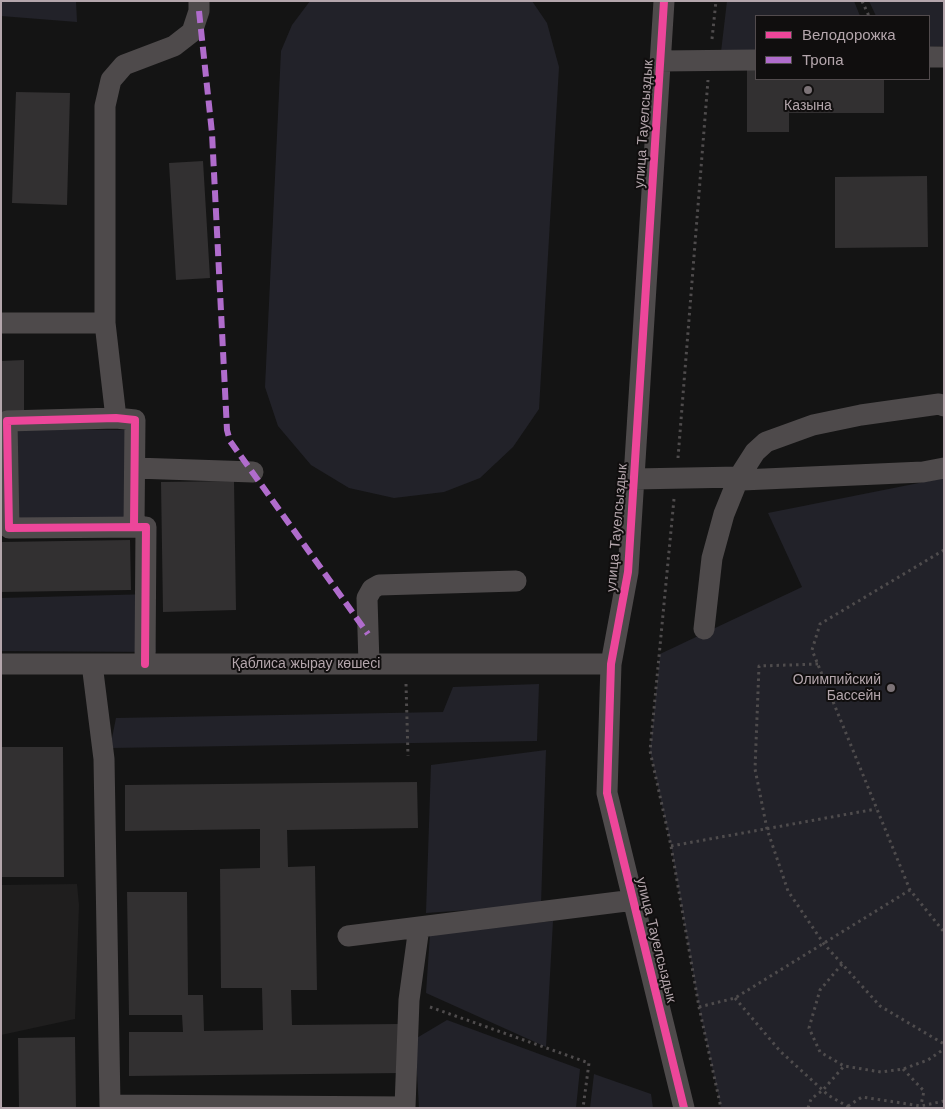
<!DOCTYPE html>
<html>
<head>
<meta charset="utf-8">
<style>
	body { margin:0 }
	#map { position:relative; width:945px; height:1109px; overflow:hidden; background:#141414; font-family:"Work Sans",sans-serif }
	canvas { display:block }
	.frame { position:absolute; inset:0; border:2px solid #b4a6ac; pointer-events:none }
	.legend { position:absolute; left:755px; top:15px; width:175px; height:65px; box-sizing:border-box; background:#100e0e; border:1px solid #524b4d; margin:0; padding:6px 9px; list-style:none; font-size:15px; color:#b4a6ac }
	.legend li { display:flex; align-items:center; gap:10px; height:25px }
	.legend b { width:25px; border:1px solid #524b4d }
</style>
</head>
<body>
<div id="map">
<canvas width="945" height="1109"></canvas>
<div class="frame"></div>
<ul class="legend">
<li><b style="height:6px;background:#ed469a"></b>Велодорожка</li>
<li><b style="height:6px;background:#b06ccc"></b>Тропа</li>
</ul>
</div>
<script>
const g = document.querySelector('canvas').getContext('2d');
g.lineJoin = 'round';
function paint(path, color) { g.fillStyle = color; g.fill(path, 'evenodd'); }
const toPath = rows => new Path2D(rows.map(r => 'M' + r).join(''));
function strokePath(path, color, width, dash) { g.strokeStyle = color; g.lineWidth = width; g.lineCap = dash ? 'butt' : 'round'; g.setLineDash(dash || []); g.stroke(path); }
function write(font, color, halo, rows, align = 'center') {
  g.font = font + ' "Work Sans",sans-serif'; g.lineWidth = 4; g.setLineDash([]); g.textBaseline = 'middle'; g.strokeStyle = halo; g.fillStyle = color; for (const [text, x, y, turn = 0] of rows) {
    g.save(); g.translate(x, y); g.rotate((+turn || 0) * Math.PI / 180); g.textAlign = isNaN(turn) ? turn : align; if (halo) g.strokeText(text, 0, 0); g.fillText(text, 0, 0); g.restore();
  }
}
const built = toPath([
	[77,884,79,905,75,1019,1,1035,1,885]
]);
const green = toPath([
	[1,1,76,1,77,22,1,16],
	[310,1,532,1,547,23,559,67,539,409,513,447,480,478,444,492,394,498,349,488,311,465,278,426,265,387,281,51,292,25],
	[727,1,854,1,860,16,756,16,756,52,721,52],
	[869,1,944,1,944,46,929,47,929,16,876,16],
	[15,429,127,430,128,518,18,521],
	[944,478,944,1108,721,1108,699,1007,671,846,650,751,660,654,802,587,768,513],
	[152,594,156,652,1,651,1,598],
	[539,684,537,741,110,748,116,718,443,712,453,687],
	[546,750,541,905,426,913,431,765],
	[553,921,546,1047,426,993,430,934],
	[447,1020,580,1069,576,1108,419,1108,415,1039],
	[594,1074,651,1094,653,1108,590,1108]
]);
const building = toPath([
	[747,63,756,63,756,79,884,79,884,113,789,113,789,132,747,132],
	[16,92,70,93,67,205,12,203],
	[203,161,210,278,176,280,169,163],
	[927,176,928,247,835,248,835,177],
	[24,360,24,411,1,412,1,361],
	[234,481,236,610,163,612,161,482],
	[130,540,131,590,1,592,1,542],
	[1,747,63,747,64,877,1,877],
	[417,782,418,828,287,830,288,867,315,866,317,990,291,990,292,1025,400,1024,401,1073,129,1076,129,1032,183,1032,182,1015,129,1015,127,892,187,892,188,995,203,995,204,1031,263,1030,262,988,221,988,220,869,260,868,260,829,125,831,125,785],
	[75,1037,76,1108,19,1108,18,1038]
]);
const path = toPath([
	[862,1,869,16],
	[712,39,716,1],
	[678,458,708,80],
	[674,499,650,751,671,846,699,1007,721,1108],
	[944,550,820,624,812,650,910,890,944,932],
	[818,664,759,666,755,769,767,829,788,891,824,944,880,1006,944,1044],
	[406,684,408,756],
	[671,846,876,809],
	[842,964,820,990,809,1028,820,1052,844,1066,881,1072,903,1069,928,1060,944,1049],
	[735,998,780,1051,828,1095,850,1108],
	[430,1007,589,1063,583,1108],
	[699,1007,735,998,910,890],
	[903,1069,924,1091,921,1105],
	[848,1106,862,1097,921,1106,944,1101],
	[808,1108,811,1099,823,1090,844,1066]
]);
const minor = toPath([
	[664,1,628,572,611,664,607,793,684,1108],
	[929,57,944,57],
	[660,61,756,60],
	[1,323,105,323,116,418],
	[105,323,105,106,111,80,124,65,174,46,192,32,199,11,199,1],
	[944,406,939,404,861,415,813,425,766,442,755,452,739,477,742,480,923,472,944,468],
	[135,468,253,472],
	[634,479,739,477,724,514,712,558,704,629],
	[134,526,135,420,116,418,7,421,9,528,146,527,145,664],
	[1,664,611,664],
	[92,664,104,759,110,1105,405,1107,409,1000,419,927],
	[369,664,367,598,372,589,379,585,516,581],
	[348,936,634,900]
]);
const quiet = toPath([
	[199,11,212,133,227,430,230,441,368,634]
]);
const cycleway = toPath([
	[664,1,628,572,611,664,607,793,684,1108],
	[134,526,135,420,116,418,7,421,9,528,146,527,145,664]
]);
const markers = [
	[808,90,5,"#7c7377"],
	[891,688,5,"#7c7377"]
];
const poiNames = [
	["Казына",808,106],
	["Олимпийский",881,680,"right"],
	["Бассейн",881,696,"right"]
];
const streetNames = [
	["улица Тауелсыздык",644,124,-86],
	["улица Тауелсыздык",617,528,-85],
	["Қаблиса жырау көшесі",306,664],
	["улица Тауелсыздык",656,940,76]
];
paint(built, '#1f1e1e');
paint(green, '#222229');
paint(building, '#323031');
strokePath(path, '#4f4c4d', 3, [2.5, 4]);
strokePath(minor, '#4e4a4b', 21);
strokePath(quiet, '#b06ccc', 6, [12, 6]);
strokePath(cycleway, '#ed469a', 8);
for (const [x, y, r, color] of markers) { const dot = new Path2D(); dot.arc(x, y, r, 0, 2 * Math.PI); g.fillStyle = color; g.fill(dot); strokePath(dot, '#100e0e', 2); }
write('14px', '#b4a6ac', '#100e0e', poiNames);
write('14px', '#b4a6ac', '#100e0e', streetNames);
</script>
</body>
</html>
